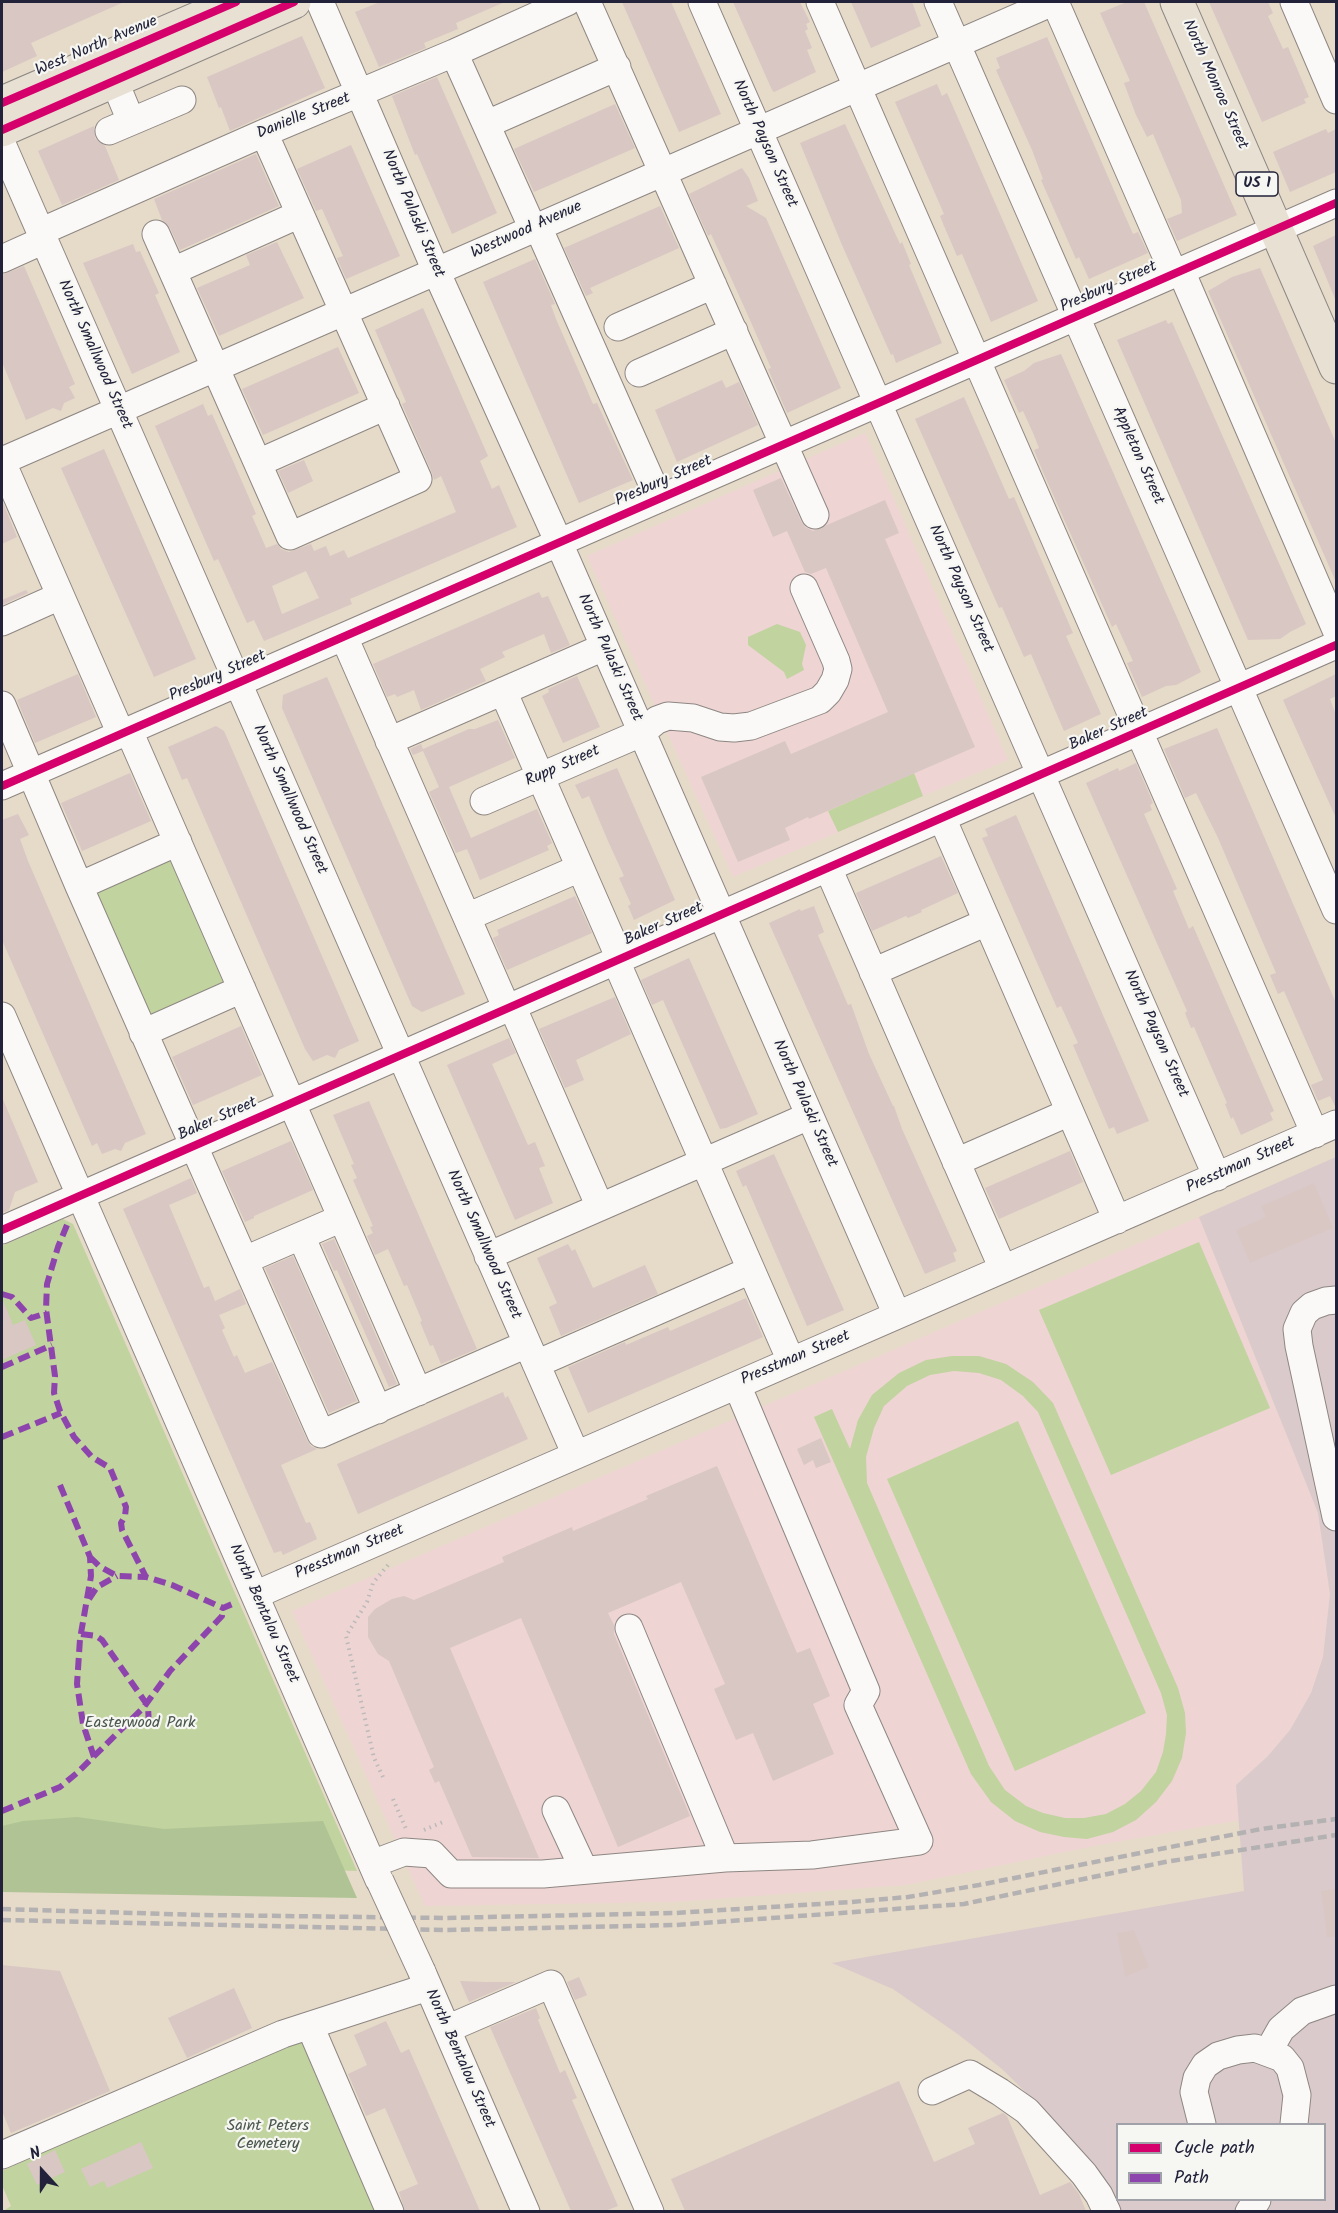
<!DOCTYPE html>
<html>
<head>
<meta charset="utf-8">
<style>
	body { margin:0 }
	#map { position:relative; width:1338px; height:2213px; overflow:hidden; background:#e6dac9; font-family:Kalam,sans-serif }
	canvas { display:block }
	.frame { position:absolute; inset:0; border:3px solid #22223b; pointer-events:none }
	.legend { position:absolute; left:1116px; top:2123px; width:210px; height:78px; box-sizing:border-box; background:#f6f6f2; border:2px solid #a1a1a9; margin:0; padding:8px 10px; list-style:none; font-size:18px; color:#22223b }
	.legend li { display:flex; align-items:center; gap:12px; height:30px }
	.legend b { width:30px; border:2px solid #a1a1a9 }
	.north { position:absolute; left:12px; top:2141px; width:60px; height:60px; -webkit-text-stroke:4px #f6f6f2; paint-order:stroke; rotate:339deg; font-size:16px; font-weight:700; line-height:24px; text-align:center; color:#22223b }
	.north::after { content:''; display:block; margin:auto; width:21px; height:27px; background:#22223b; clip-path:polygon(50% 0,100% 100%,50% 72%,0 100%) }
</style>
</head>
<body>
<div id="map">
<canvas width="1338" height="2213"></canvas>
<div class="frame"></div>
<ul class="legend">
<li><b style="height:8px;background:#d6006c"></b>Cycle path</li>
<li><b style="height:8px;background:#8e44ad"></b>Path</li>
</ul>
<div class="north">N</div>
</div>
<script>
const g = document.querySelector('canvas').getContext('2d');
g.lineJoin = 'round';
function paint(path, color) { g.fillStyle = color; g.fill(path, 'evenodd'); }
const toPath = rows => new Path2D(rows.map(r => 'M' + r).join(''));
function strokePath(path, color, width, dash) { g.strokeStyle = color; g.lineWidth = width; g.lineCap = dash ? 'butt' : 'round'; g.setLineDash(dash || []); g.stroke(path); }
function write(font, color, halo, rows, align = 'center') {
  g.font = font + ' Kalam,sans-serif'; g.lineWidth = 4.5; g.setLineDash([]); g.textBaseline = 'middle'; g.strokeStyle = halo; g.fillStyle = color; for (const [text, x, y, turn = 0] of rows) {
    g.save(); g.translate(x, y); g.rotate((+turn || 0) * Math.PI / 180); g.textAlign = isNaN(turn) ? turn : align; if (halo) g.strokeText(text, 0, 0); g.fillText(text, 0, 0); g.restore();
  }
}
const built = toPath([
	[865,433,1008,760,733,877,587,556],
	[1199,1217,1318,1513,1330,1594,1323,1657,1311,1693,1290,1730,1267,1757,1237,1784,1240,1820,1094,1846,906,1885,674,1902,425,1906,292,1611]
]);
const industrial = toPath([
	[1336,1157,1336,2211,1122,2211,1100,2177,1055,2121,1002,2069,959,2035,893,1989,832,1963,1244,1891,1236,1785,1267,1757,1290,1730,1311,1693,1323,1657,1330,1594,1318,1513,1199,1217],
	[1118,2124,1324,2124,1324,2200,1118,2200]
]);
const green = toPath([
	[777,624,800,632,806,645,802,664,804,670,787,679,784,672,748,645,748,637],
	[914,773,923,796,838,832,828,811],
	[176,847,237,985,147,1025,86,886],
	[63,1219,73,1224,357,1871,126,1863,2,1869,2,1246],
	[1199,1242,1270,1408,1111,1475,1039,1310],
	[952,1356,979,1356,1006,1364,1033,1382,1053,1403,1178,1688,1185,1713,1186,1733,1182,1758,1172,1781,1156,1802,1136,1820,1113,1832,1087,1839,1064,1837,1040,1832,1015,1821,991,1802,971,1774,814,1417,832,1409,850,1449,858,1420,872,1395,899,1373,926,1360],
	[954,1371,979,1373,1001,1380,1023,1396,1038,1412,1161,1693,1167,1715,1166,1734,1163,1752,1156,1772,1141,1791,1125,1804,1106,1814,1084,1818,1065,1818,1043,1813,1026,1806,1005,1790,989,1766,867,1483,866,1457,874,1428,884,1406,907,1386,930,1375],
	[1018,1421,1146,1713,1015,1771,887,1479],
	[293,2041,305,2041,388,2211,2,2212,11,2206,2,2185,2,2171]
]);
const forest = toPath([
	[77,1817,164,1829,323,1821,357,1898,2,1892,2,1826,23,1821]
]);
const building = toPath([
	[2,2,124,2,31,43,37,56,2,72],
	[380,2,505,2,456,23,458,29,424,43,426,48,379,67,355,12],
	[622,2,671,2,721,114,679,132],
	[733,2,800,2,810,22,806,24,808,29,805,31,812,48,807,50,816,72,774,92,772,90],
	[851,2,912,2,921,26,871,48],
	[1127,2,1144,2,1237,215,1177,241,1167,219,1182,213,1181,200,1153,134,1147,137,1136,115,1124,83,1130,81,1100,13],
	[1209,2,1268,2,1273,13,1268,16,1283,49,1288,47,1309,97,1304,99,1306,103,1262,122],
	[302,36,325,88,230,131,221,107,219,108,207,77],
	[1047,37,1133,234,1138,232,1148,253,1089,279,1079,257,1076,259,1041,180,1043,179,1032,150,996,70,1000,68,996,58],
	[437,77,497,213,452,234,417,154,415,155,392,96],
	[937,84,942,96,947,93,1038,301,991,322,962,254,957,256,944,226,940,216,944,214,895,102],
	[615,104,635,148,534,192,514,149],
	[845,124,900,244,902,242,911,264,909,265,942,343,896,363,893,354,891,355,842,245,800,143],
	[94,126,95,138,105,146,119,180,62,205,38,151],
	[1326,129,1328,133,1336,129,1336,172,1290,192,1273,152],
	[351,145,400,256,346,279,337,258,343,256,322,209,316,211,297,169],
	[256,154,279,206,180,250,170,228,162,220,154,199],
	[742,168,749,178,758,201,746,206,766,218,841,388,787,413,768,369,771,368,746,311,711,234,708,236,689,194],
	[660,206,679,248,590,288,593,293,586,296,564,248],
	[1336,235,1336,301,1313,246],
	[277,242,304,298,219,336,197,288,250,265,246,255],
	[133,244,136,252,140,251,159,293,155,295,180,352,132,374,83,263],
	[535,259,555,304,551,305,556,319,584,383,593,404,597,403,633,480,579,503,483,282],
	[24,266,75,384,69,387,75,398,64,403,61,411,53,408,26,420,2,362,2,275],
	[1260,268,1336,443,1336,582,1208,291,1232,277],
	[423,308,488,456,480,461,492,489,499,485,517,527,350,599,352,604,264,641,254,620,247,623,218,559,214,561,155,426,203,404,208,416,212,414,237,470,256,514,252,516,266,548,277,544,281,549,289,552,311,544,314,551,326,546,330,556,344,550,348,558,456,512,441,476,434,480,432,473,402,404,406,402,375,330],
	[306,571,319,598,282,614,272,586],
	[1166,320,1168,324,1172,322,1306,624,1290,632,1280,639,1248,640,1117,340],
	[338,347,359,393,263,435,242,389],
	[1061,354,1201,672,1176,685,1166,686,1142,697,1127,663,1133,661,1116,624,1112,627,1043,472,1034,450,1039,448,1033,433,1023,411,1019,413,1004,380,1024,371,1034,363],
	[722,380,726,388,739,382,758,425,677,462,655,410],
	[964,397,1009,499,1014,497,1073,633,1066,636,1101,714,1064,731,1031,654,1024,657,1002,607,999,608,915,419],
	[104,449,196,659,154,677,61,468],
	[304,460,313,481,288,493,278,471],
	[781,478,801,521,805,527,813,531,885,500,899,533,885,539,975,747,809,819,808,817,785,828,790,840,738,862,701,777,785,741,791,754,888,712,826,568,811,574,805,572,787,531,773,537,753,490],
	[2,500,17,537,2,544],
	[26,590,28,593,2,605,2,600],
	[539,592,542,598,548,596,570,645,551,653,544,634,502,652,505,657,480,669,486,681,421,710,414,690,397,697,395,694,387,697,373,664],
	[78,674,96,717,35,743,17,700],
	[1336,674,1336,696,1330,699,1336,715,1336,818,1283,700],
	[577,676,600,727,563,743,542,696,549,692,548,689],
	[327,677,465,994,422,1012,412,1006,282,708,283,695],
	[498,720,515,758,449,787,471,838,537,809,552,843,547,846,549,850,480,880,467,849,456,853,429,792,439,787,423,751,413,755,410,749,421,744,423,749,469,729,475,729],
	[216,726,224,731,359,1041,339,1050,335,1058,327,1055,313,1061,305,1049,187,778,182,780,168,747],
	[1217,728,1336,1003,1336,1108,1330,1096,1318,1101,1311,1085,1323,1080,1284,991,1278,994,1270,975,1276,973,1218,838,1196,793,1185,798,1164,749],
	[1136,763,1153,803,1150,805,1152,810,1144,814,1177,889,1173,891,1189,929,1193,926,1274,1111,1270,1113,1273,1120,1241,1135,1233,1117,1231,1119,1225,1104,1227,1103,1194,1027,1191,1028,1185,1013,1187,1011,1086,783,1118,768,1119,771],
	[617,768,675,900,634,920,628,906,631,904,619,878,624,876,608,841,589,796,582,799,575,785],
	[130,773,151,821,82,851,61,803],
	[18,814,29,835,20,839,28,861,146,1134,125,1143,121,1151,115,1149,102,1154,97,1143,92,1146,2,940,2,820],
	[1016,815,1149,1121,1117,1134,1114,1127,1109,1129,1073,1045,1078,1043,1061,1006,1057,1008,982,838,988,836,985,829],
	[941,856,958,893,921,910,922,912,908,918,906,916,872,931,856,893],
	[575,896,592,933,507,970,493,938,499,935,497,930],
	[814,906,824,932,818,935,848,1005,851,1004,869,1054,893,1106,894,1106,902,1129,957,1251,953,1253,956,1261,925,1274,769,923,800,909,801,911],
	[689,958,758,1114,726,1128,720,1129,663,1000,652,1005,641,980],
	[615,997,631,1034,576,1060,584,1080,565,1088,539,1029],
	[241,1026,262,1075,193,1105,172,1057],
	[509,1038,516,1053,492,1064,528,1145,535,1142,545,1166,539,1168,553,1203,515,1220,447,1065],
	[2,1097,38,1182,15,1192,9,1210,2,1213],
	[369,1101,477,1349,441,1364,433,1345,430,1346,420,1322,422,1321,407,1285,404,1286,388,1249,375,1255,367,1236,373,1233,370,1227,373,1226,353,1180,357,1178,351,1165,354,1164,333,1115],
	[291,1141,313,1190,254,1216,254,1218,245,1222,222,1171],
	[1070,1151,1083,1182,999,1219,985,1188],
	[774,1154,844,1310,807,1326,746,1185,743,1187,736,1171],
	[191,1178,197,1193,169,1205,204,1288,209,1286,215,1301,240,1289,246,1304,219,1315,225,1328,222,1330,234,1357,237,1355,245,1373,272,1362,307,1440,311,1446,317,1449,281,1465,306,1523,310,1522,317,1539,283,1555,281,1551,274,1553,123,1209],
	[1314,1183,1333,1228,1250,1263,1236,1230,1266,1217,1261,1206],
	[334,1239,397,1384,389,1387,337,1270,334,1271,322,1244],
	[568,1244,572,1251,575,1249,593,1288,645,1265,658,1294,561,1336,549,1307,557,1303,537,1258],
	[293,1256,357,1401,329,1413,265,1268],
	[2,1298,13,1325,25,1320,36,1345,2,1360],
	[746,1298,763,1337,588,1413,568,1367,625,1342,626,1345,668,1327,670,1331],
	[503,1392,505,1398,508,1396,528,1439,358,1514,337,1464],
	[821,1438,831,1462,816,1468,813,1460,804,1465,797,1449],
	[717,1466,797,1653,810,1648,830,1696,813,1704,834,1754,773,1781,753,1733,736,1740,714,1689,725,1684,681,1582,608,1613,614,1625,614,1634,690,1816,618,1847,521,1618,450,1648,539,1858,472,1857,439,1781,435,1783,429,1770,434,1767,389,1661,378,1654,368,1637,368,1617,375,1609,392,1599,404,1596,414,1600,504,1562,502,1557,572,1527,573,1531,648,1499,646,1496],
	[1336,1889,1336,1937,1327,1937,1321,1891],
	[1134,1930,1149,1967,1125,1977,1117,1933],
	[2,1965,60,1971,110,2091,11,2133,2,2111],
	[579,1977,587,1995,575,2000,567,1982],
	[460,1981,484,1982,516,1982,469,2002],
	[234,1988,252,2028,187,2058,168,2018],
	[536,2008,540,2018,538,2020,560,2073,565,2070,577,2098,572,2100,618,2206,605,2211,571,2211,490,2027],
	[386,2021,401,2053,409,2049,480,2211,405,2211,399,2192,418,2184,385,2108,366,2116,348,2074,367,2065,354,2035],
	[899,2081,934,2162,975,2144,968,2128,1003,2113,1007,2116,1040,2195,1070,2182,1079,2194,1086,2211,685,2211,671,2179],
	[141,2142,153,2168,107,2188,104,2181,90,2187,81,2169],
	[55,2150,65,2172,37,2185,27,2164]
]);
const path = toPath([
	[383,1777,374,1758,346,1636,367,1602,373,1583,388,1565],
	[393,1799,407,1831],
	[424,1830,443,1822]
]);
const minor = toPath([
	[320,2,436,271,559,543,897,1315],
	[587,2,815,515],
	[702,2,1217,1177],
	[820,2,1315,1134],
	[938,2,1336,910],
	[1055,2,1174,274],
	[1294,2,1336,100],
	[454,53,533,229],
	[114,80,131,121],
	[487,124,617,67],
	[109,131,182,100],
	[2,144,576,1455],
	[538,227,659,499],
	[40,232,264,133,454,53,567,2],
	[156,234,290,536,418,479,264,133],
	[2,259,44,240],
	[173,271,300,214],
	[1181,271,1336,630],
	[618,327,713,285],
	[639,373,734,331],
	[2,461,1053,2],
	[2,462,121,734],
	[258,463,386,406],
	[2,622,60,596],
	[344,637,507,1009],
	[503,691,620,959],
	[2,705,79,886,321,1434,527,1344],
	[129,731,418,1392],
	[389,741,604,647],
	[2,786,1336,203],
	[484,801,641,733,657,720,668,716,693,718,720,727,734,728,751,726,820,700,828,692,835,680,838,669,836,661,804,588],
	[942,818,1117,1220],
	[828,868,1003,1269],
	[79,886,178,842],
	[467,917,580,868],
	[616,961,791,1361],
	[873,972,987,922],
	[512,1006,600,1207],
	[2,1016,379,1880],
	[143,1033,242,989],
	[956,1162,1070,1112],
	[2,1230,1336,645],
	[301,1236,378,1410],
	[488,1256,809,1116],
	[245,1260,342,1218],
	[1336,1300,1326,1301,1312,1306,1304,1313,1297,1329,1299,1346,1336,1517],
	[536,1364,751,1270],
	[255,1595,1336,1124],
	[629,1628,725,1858],
	[556,1810,584,1870],
	[372,1864,404,1852,432,1854,451,1874,543,1874,725,1858,812,1855,919,1841,858,1705,866,1691,737,1385],
	[422,1972,526,2212],
	[310,2026,390,2212],
	[447,2029,551,1984,650,2212],
	[1268,2052,1281,2029,1302,2011,1336,1999],
	[932,2091,970,2074,1000,2092,1027,2111,1084,2174,1099,2195,1107,2212],
	[1202,2124,1194,2092,1197,2078,1205,2065,1218,2056,1238,2050,1255,2048,1282,2058,1290,2068,1297,2095,1294,2124],
	[2,2155,283,2034,428,1987],
	[1249,2212,1257,2200]
]);
const major = toPath([
	[1177,2,1336,367],
	[2,103,236,2],
	[2,130,294,2]
]);
const rail = toPath([
	[2,1909,201,1915,445,1918,675,1913,851,1902,908,1897,979,1885,1261,1829,1336,1819],
	[2,1920,445,1930,676,1925,964,1904,1165,1862,1336,1835]
]);
const minorBridge = toPath([
	[380,1881,422,1972]
]);
const quiet = toPath([
	[67,1225,58,1247,47,1284,46,1309,55,1376,54,1393,60,1411,74,1437,92,1457,110,1468,126,1507,125,1516,121,1523,122,1530,146,1577,172,1585,223,1608,237,1602],
	[2,1294,12,1297,31,1318,47,1313],
	[2,1367,52,1345],
	[2,1437,61,1413],
	[60,1485,90,1557,91,1576,80,1639,77,1684,83,1724,94,1757],
	[90,1557,99,1566,117,1576,146,1577],
	[89,1599,97,1587,117,1576],
	[81,1634,96,1636,102,1640,148,1706,149,1727],
	[2,1811,60,1787,77,1773,144,1707,170,1671,222,1616,223,1608]
]);
const cycleway = toPath([
	[2,103,236,2],
	[2,130,294,2],
	[2,786,1336,203],
	[2,1230,1336,645]
]);
const shields = [
	[1257,184,42]
];
const shieldNames = [
	["US 1",1257,184]
];
const streetNames = [
	["West North Avenue",97,47,-23],
	["North Monroe Street",1214,85,66],
	["Danielle Street",304,117,-22],
	["North Payson Street",764,144,66],
	["North Pulaski Street",412,214,67],
	["Westwood Avenue",527,231,-24],
	["Presbury Street",1109,288,-24],
	["North Smallwood Street",94,355,66],
	["Appleton Street",1137,456,66],
	["Presbury Street",664,482,-24],
	["North Payson Street",960,589,66],
	["North Pulaski Street",609,658,66],
	["Presbury Street",218,677,-24],
	["Baker Street",1109,730,-24],
	["Rupp Street",563,767,-24],
	["North Smallwood Street",289,800,66],
	["Baker Street",664,925,-24],
	["North Payson Street",1155,1034,66],
	["North Pulaski Street",804,1104,66],
	["Baker Street",218,1120,-24],
	["Presstman Street",1241,1166,-24],
	["North Smallwood Street",483,1245,66],
	["Presstman Street",796,1359,-23],
	["Presstman Street",350,1553,-23],
	["North Bentalou Street",263,1614,66],
	["North Bentalou Street",459,2059,66]
];
const parkNames = [
	["Easterwood Park",140,1724],
	["Saint Peters",268,2127],
	["Cemetery",268,2145]
];
paint(built, '#eed4d3');
paint(industrial, '#dacacb');
paint(green, '#c1d39e');
paint(forest, '#afc395');
paint(building, '#d9c7c4');
strokePath(minor, '#8d8783', 29);
strokePath(major, '#8d8783', 35);
strokePath(path, '#bcbab9', 4, [1.5, 4.5]);
strokePath(minor, '#fbf9f7', 27);
strokePath(major, '#e7e0d3', 33);
strokePath(rail, '#b3b1b2', 4.5, [9, 4.5]);
strokePath(minorBridge, '#8d8783', 29, []);
strokePath(minorBridge, '#fbf9f7', 27);
strokePath(quiet, '#8e44ad', 6, [12, 6]);
strokePath(cycleway, '#d6006c', 8);
for (const [x, y, w] of shields) { const box = new Path2D(); box.roundRect(x - w / 2, y - 12, w, 24, 4.5); g.fillStyle = '#f6f6f2'; g.fill(box); strokePath(box, '#22223b', 1.5); }
write('bold 15px', '#22223b', null, shieldNames);
write('16px', '#22223b', '#f6f6f2', streetNames);
write('16px', '#49564e', '#f6f6f2', parkNames);
</script>
</body>
</html>
